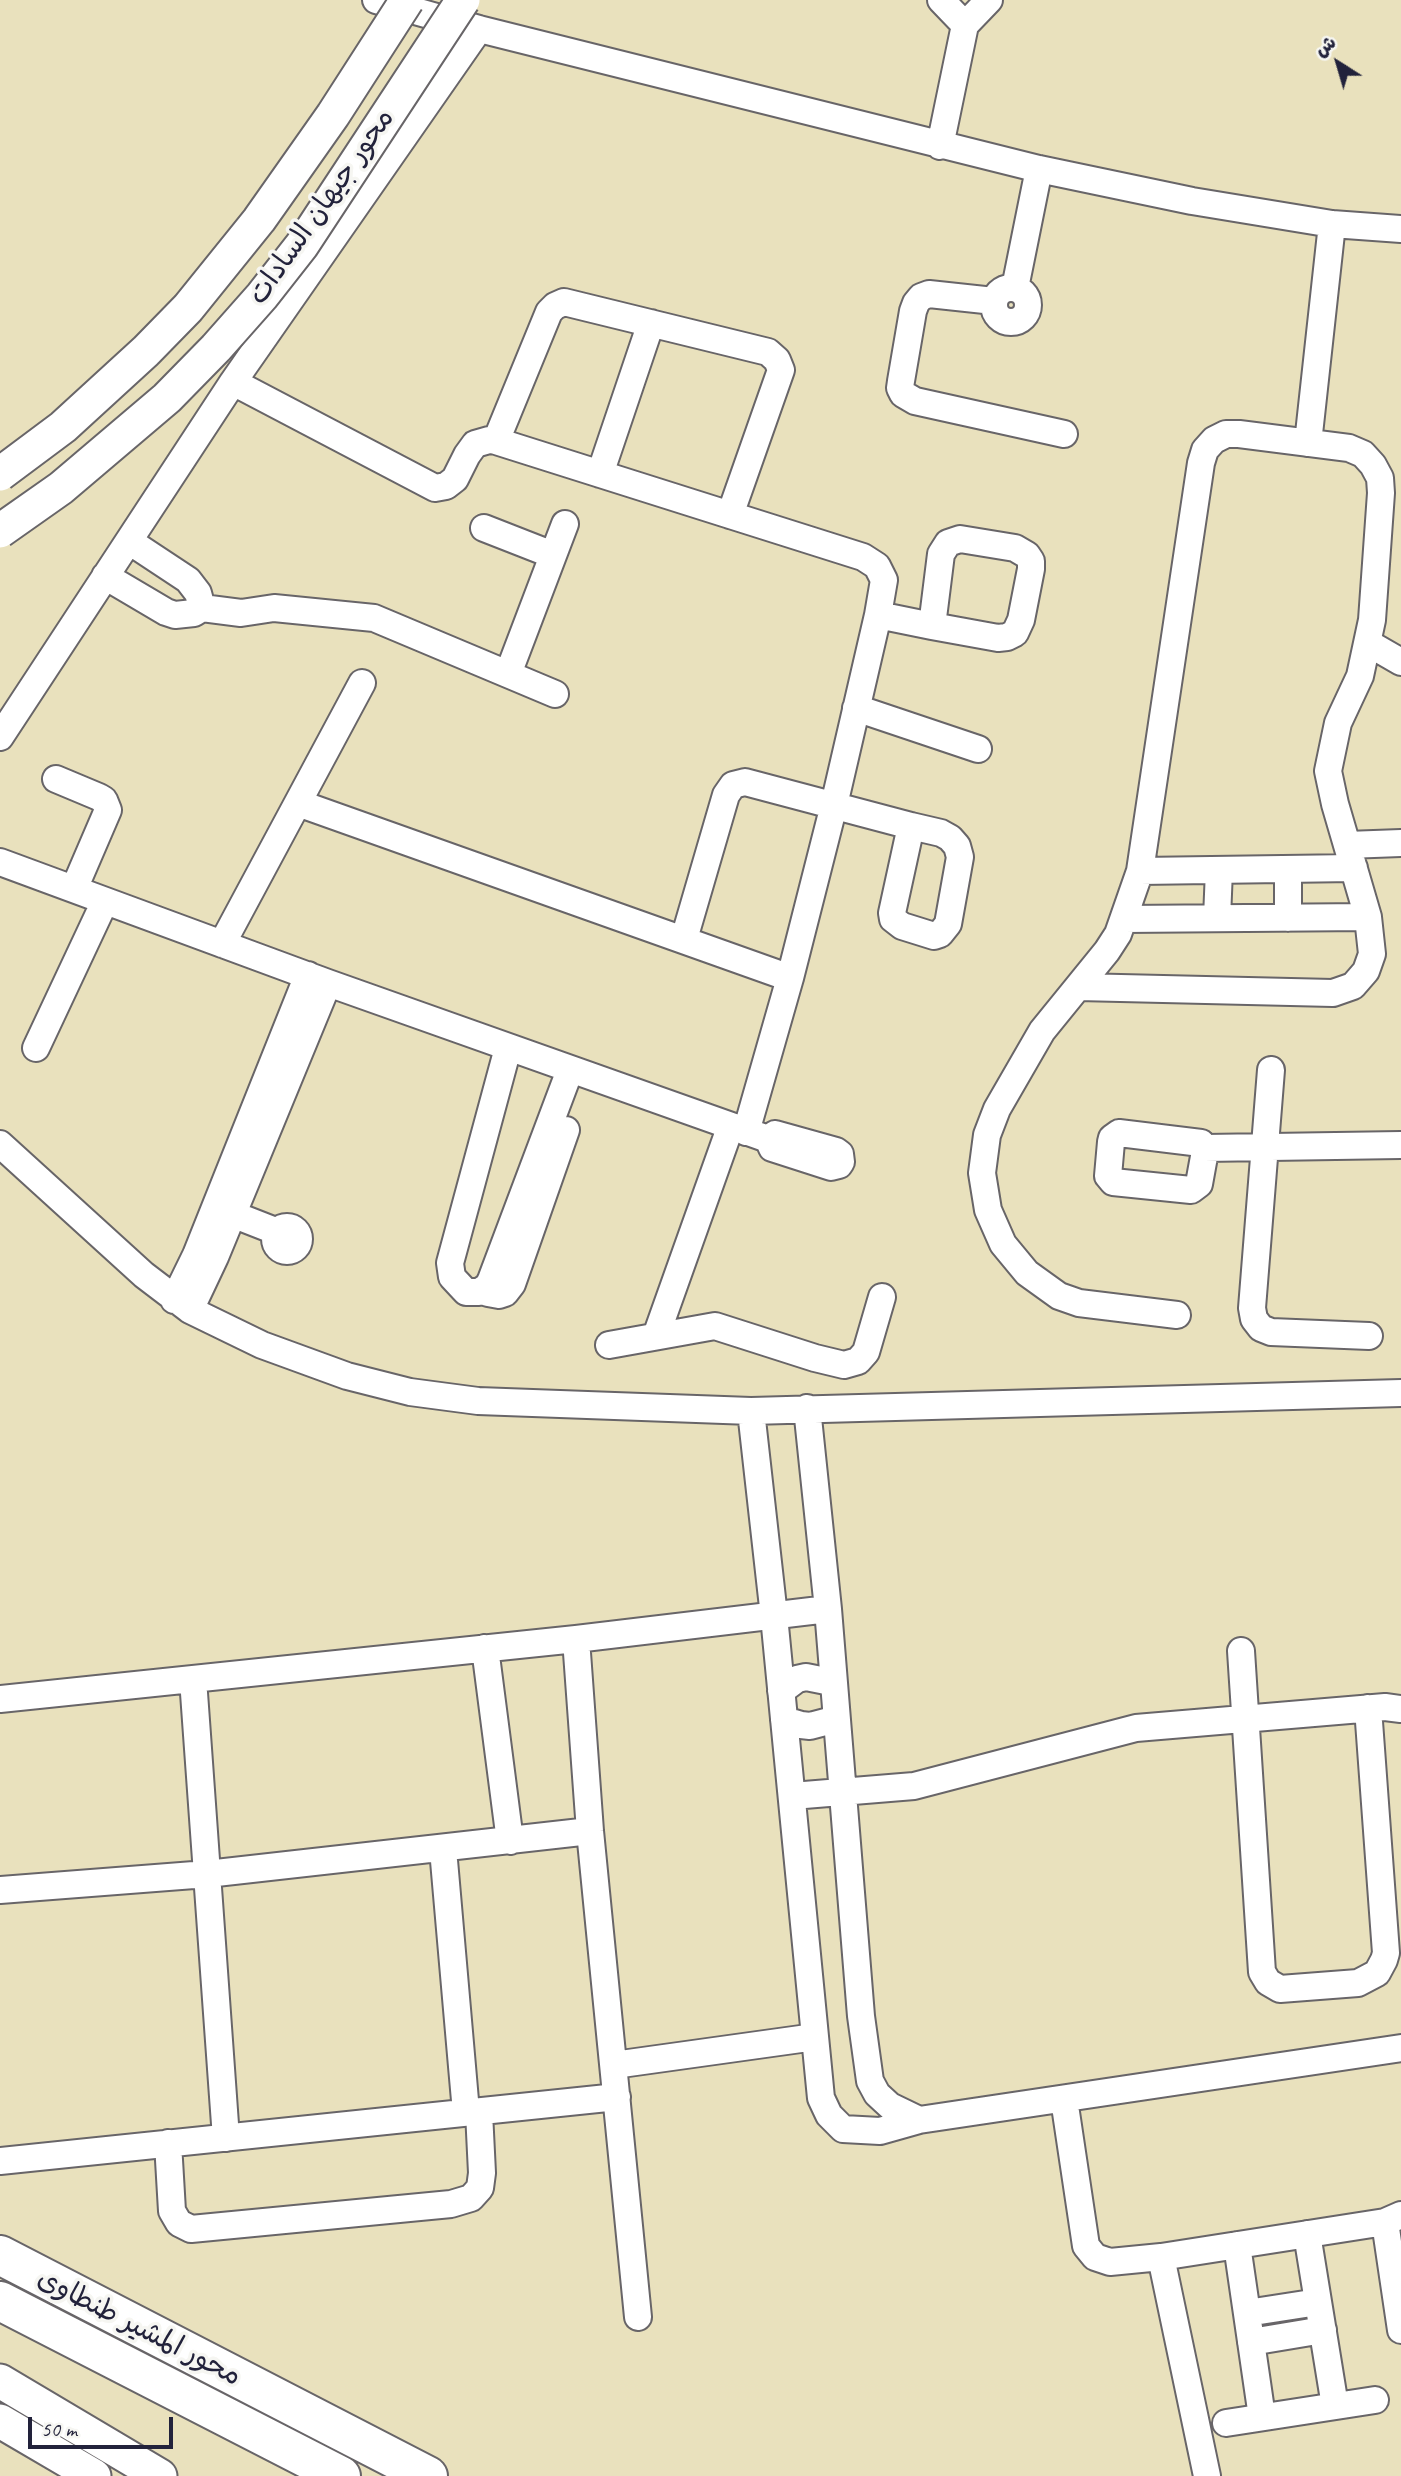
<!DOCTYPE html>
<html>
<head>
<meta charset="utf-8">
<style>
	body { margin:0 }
	#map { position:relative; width:1401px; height:2476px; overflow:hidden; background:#e9e1bd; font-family:Caveat,"Playpen Sans Arabic",sans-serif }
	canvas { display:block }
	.north { position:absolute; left:1303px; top:28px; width:70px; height:70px; -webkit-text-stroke:5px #f6f6f2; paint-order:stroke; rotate:323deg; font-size:19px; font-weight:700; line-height:28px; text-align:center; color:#22223b }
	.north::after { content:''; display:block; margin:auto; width:24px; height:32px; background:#22223b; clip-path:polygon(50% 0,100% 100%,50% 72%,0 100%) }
	.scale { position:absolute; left:28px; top:2417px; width:145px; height:32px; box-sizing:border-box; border:4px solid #22223b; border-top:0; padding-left:9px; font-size:21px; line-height:24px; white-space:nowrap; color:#22223b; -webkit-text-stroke:5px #f6f6f2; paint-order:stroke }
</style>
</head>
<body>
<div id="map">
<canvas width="1401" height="2476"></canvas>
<div class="north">ش</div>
<div class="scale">50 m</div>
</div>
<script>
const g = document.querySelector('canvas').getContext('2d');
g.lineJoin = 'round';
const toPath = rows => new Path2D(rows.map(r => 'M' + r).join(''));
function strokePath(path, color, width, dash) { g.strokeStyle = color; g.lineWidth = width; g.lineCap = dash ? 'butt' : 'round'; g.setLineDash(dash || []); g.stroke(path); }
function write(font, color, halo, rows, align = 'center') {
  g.font = font + ' Caveat,"Playpen Sans Arabic",sans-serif'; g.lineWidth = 7; g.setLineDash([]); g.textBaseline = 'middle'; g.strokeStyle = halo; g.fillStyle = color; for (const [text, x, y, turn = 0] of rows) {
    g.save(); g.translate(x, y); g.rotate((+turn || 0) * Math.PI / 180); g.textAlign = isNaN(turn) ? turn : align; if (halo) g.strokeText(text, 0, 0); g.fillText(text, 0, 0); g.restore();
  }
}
const minor = toPath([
	[376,0,479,29,1039,169,1192,201,1332,224,1401,229],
	[941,0,965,25],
	[940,146,965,25,989,0],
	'994 305a17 17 0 1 1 34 0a17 17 0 1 1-34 0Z',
	[1015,288,1039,169],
	[994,301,929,294,921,297,916,303,913,311,901,381,900,388,903,394,915,401,1064,434],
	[233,382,435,488,446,486,455,479,467,455,475,444,489,440,496,441,863,557,877,566,884,580,878,615,834,805,790,978,746,1132],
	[496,441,549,312,555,306,564,302,768,352,777,360,781,370,730,515],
	[1308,443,1332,224],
	[600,474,651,323],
	[484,528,553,555],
	[129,541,188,580,198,593,202,608],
	[105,576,166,612,175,615,194,613,202,608,241,613,274,608,374,618,555,694],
	[878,615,932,626,998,638,1007,637,1015,633,1021,620,1031,569,1031,561,1027,555,1015,548,960,539,948,543,941,554,932,626],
	[1368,643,1401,662],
	[508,674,565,524],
	[856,708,978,749],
	[0,737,233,382,479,29],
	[56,779,99,797,104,800,108,810,74,889],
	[298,803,790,978],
	[911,826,941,833,950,838,957,846,960,857,948,924,940,934,934,936,902,926,893,919,892,913,911,826],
	[1347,845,1401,843],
	[0,862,328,983,768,1139],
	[1288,869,1288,918],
	[1140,871,1354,868],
	[1217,918,1219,870],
	[1124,919,1368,917],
	[684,939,726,795,733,785,745,782,911,826],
	[222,944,362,683],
	[1078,987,1333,993,1353,986,1366,971,1372,954,1368,917,1335,804,1328,771,1338,723,1360,676,1372,620,1381,493,1380,478,1373,465,1363,454,1349,448,1239,434,1226,434,1214,440,1205,450,1201,463,1140,871,1118,934,1107,951,1042,1031,997,1109,987,1135,982,1173,988,1210,1003,1244,1027,1273,1059,1296,1079,1303,1177,1315],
	[36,1048,105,901],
	[508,1048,450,1263,452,1277,466,1292,479,1292,488,1286,491,1280,570,1070],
	[1271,1070,1252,1308,1254,1319,1261,1328,1271,1332,1369,1336],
	[1119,1133,1201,1143,1205,1151,1199,1184,1191,1190,1113,1182,1108,1176,1111,1142,1112,1138,1119,1133],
	[775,1134,836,1151,840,1154,841,1162,839,1165,831,1167,772,1148,768,1139,775,1134],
	[0,1144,144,1275,190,1310,262,1345,347,1376,410,1392,478,1401,751,1411,1401,1393],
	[1205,1148,1401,1145],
	[232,1214,278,1232],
	'275 1239a12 12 0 1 1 24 0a12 12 0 1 1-24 0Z',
	[484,1290,488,1293,499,1295,505,1293,512,1284,566,1130],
	[174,1300,196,1255,308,975],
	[190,1310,215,1257,328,983],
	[656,1336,730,1128],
	[609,1345,715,1326,815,1358,844,1365,858,1361,866,1352,882,1297],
	[807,1408,828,1609,861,2016,870,2081,877,2094,890,2106,919,2120],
	[751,1411,774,1616,821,2098,829,2115,843,2129,880,2131,919,2120,1401,2048],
	[576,1639,590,1831,638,2317],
	[485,1648,510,1841],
	[1241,1651,1262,1972,1268,1982,1280,1989,1358,1983,1377,1973,1384,1960,1386,1953,1368,1708],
	[193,1679,226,2138],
	[781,1691,797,1679,806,1677,826,1681,834,1686],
	[0,1699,576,1639,828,1609],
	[784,1720,801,1725,810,1726,829,1721,836,1715],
	[792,1796,914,1786,1136,1728,1385,1707,1401,1709],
	[443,1849,466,2112],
	[0,1890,207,1874,590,1831],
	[614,2065,815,2037],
	[1064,2099,1086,2246,1095,2257,1110,2262,1161,2257,1385,2222,1401,2215],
	[168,2143,172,2211,179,2223,191,2229,451,2204,471,2198,480,2188,482,2173,479,2112],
	[0,2161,617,2097],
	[1385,2222,1401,2330],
	[1307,2234,1335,2406],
	[1237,2245,1262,2417],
	[1161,2257,1207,2476],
	[1247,2313,1318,2302],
	[1251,2342,1323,2330],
	[1226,2423,1375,2400]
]);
const major = toPath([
	[0,2381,160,2476],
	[0,2421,94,2476]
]);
const highway = toPath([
	[0,2255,428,2476],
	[0,2301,341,2476]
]);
const majorBridge = toPath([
	[0,474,63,427,146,351,188,308,259,220,333,115,407,0],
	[0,531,61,488,167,398,216,348,262,296,302,245,463,0]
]);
const streetNames = [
	["محور جيهان السادات",322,207,-55],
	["محور المشير طنطاوى",139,2328,27]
];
strokePath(minor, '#686568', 30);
strokePath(major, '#686568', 37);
strokePath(highway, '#686568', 42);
strokePath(minor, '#fff', 26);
strokePath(major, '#fff', 33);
strokePath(highway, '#fff', 38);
strokePath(majorBridge, '#686568', 37, []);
strokePath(majorBridge, '#fff', 33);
write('28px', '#22223b', '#f6f6f2', streetNames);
</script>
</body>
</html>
